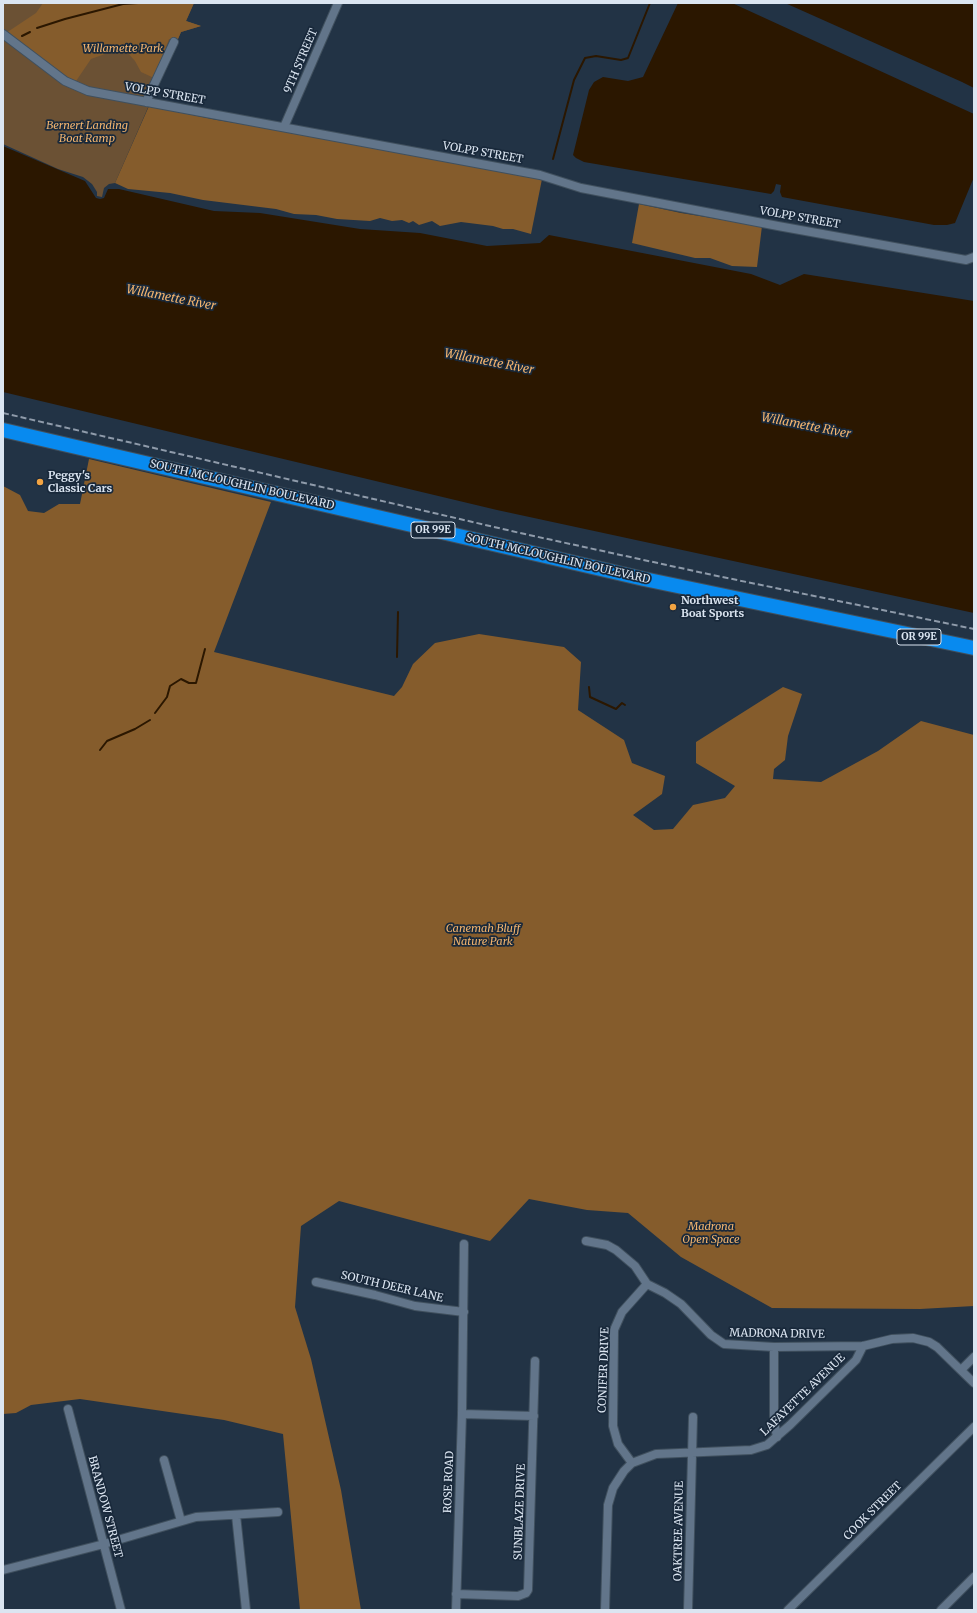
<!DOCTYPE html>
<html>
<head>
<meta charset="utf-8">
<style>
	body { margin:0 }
	#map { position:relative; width:977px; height:1613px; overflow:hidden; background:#223345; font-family:Merriweather,serif }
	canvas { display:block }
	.frame { position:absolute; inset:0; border:4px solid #dbe5f1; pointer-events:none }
</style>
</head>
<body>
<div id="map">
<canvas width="977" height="1613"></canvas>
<div class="frame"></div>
</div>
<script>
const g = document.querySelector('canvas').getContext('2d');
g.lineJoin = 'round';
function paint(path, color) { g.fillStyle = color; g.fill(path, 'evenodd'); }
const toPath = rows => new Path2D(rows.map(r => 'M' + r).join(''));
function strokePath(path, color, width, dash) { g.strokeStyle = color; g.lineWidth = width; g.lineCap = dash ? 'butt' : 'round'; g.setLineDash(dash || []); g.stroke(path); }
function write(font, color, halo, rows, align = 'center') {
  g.font = font + ' Merriweather,serif'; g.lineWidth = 3.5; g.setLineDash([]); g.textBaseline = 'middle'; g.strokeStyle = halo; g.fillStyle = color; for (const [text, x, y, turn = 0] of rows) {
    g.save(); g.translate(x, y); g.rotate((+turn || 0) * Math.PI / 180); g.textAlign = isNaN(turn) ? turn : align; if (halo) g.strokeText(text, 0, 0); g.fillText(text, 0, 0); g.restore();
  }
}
const green = toPath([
	[3,3,194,3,186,21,201,26,181,32,115,183,109,184,104,188,102,197,97,196,97,192,92,184,83,177,58,169,3,144]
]);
const forest = toPath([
	[43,3,194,3,186,21,201,26,181,32,178,39,169,39,154,78,141,72,135,61,127,52,105,54,91,59,74,84,6,33,36,13],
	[149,106,217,120,280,130,542,179,531,234,513,229,503,229,493,226,461,222,440,226,432,221,419,225,413,221,409,223,402,220,392,221,380,218,370,221,337,219,316,215,294,214,276,209,203,200,170,193,128,189,115,183],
	[639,204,681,213,762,226,757,267,732,266,710,258,695,258,632,243],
	[89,459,271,502,214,652,394,696,402,687,413,664,435,643,479,634,564,647,581,662,578,710,624,740,632,763,665,776,662,794,633,815,654,830,673,829,693,805,725,798,735,786,696,763,696,742,783,687,802,694,788,736,785,760,774,769,773,779,821,782,878,751,921,721,974,735,974,1306,920,1309,772,1308,681,1257,628,1213,587,1210,529,1199,490,1241,339,1201,301,1226,295,1307,311,1359,341,1490,361,1610,300,1610,283,1434,224,1420,80,1399,31,1405,16,1413,3,1414,3,486,20,495,28,511,44,513,59,504,80,504]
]);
const water = toPath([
	[678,3,732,3,974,114,974,177,955,223,947,225,934,225,782,197,780,192,781,185,776,184,774,191,771,194,584,162,576,158,573,155,589,90,594,82,603,77,628,81,643,77],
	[785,3,974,3,974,88,962,82],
	[3,146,85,181,96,198,100,199,104,198,108,189,119,189,214,211,260,213,360,229,420,233,487,246,540,243,549,235,751,274,780,285,804,274,974,301,974,613,497,510,3,392]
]);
const stream = toPath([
	[37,28,65,19,123,4,138,3],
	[22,36,30,32],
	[553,159,574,80,585,58,596,56,621,60,628,58,650,3],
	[397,657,398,612],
	[589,687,590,697,616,709,622,703,625,705],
	[155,713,167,697,170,686,181,679,189,683,196,683,205,649],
	[100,750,107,741,135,729,150,720]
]);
const street = toPath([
	[3,34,65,81,88,91,540,175,581,188,778,226,966,260,974,257],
	[146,102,174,42],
	[284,127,338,3],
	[586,1241,607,1245,616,1250,635,1266,647,1284,665,1293,681,1304,711,1335,724,1344,774,1347,863,1346,892,1339,913,1338,929,1342,937,1347,974,1383],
	[316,1282,375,1295,415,1306,464,1312],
	[774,1347,774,1421,777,1437],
	[961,1370,974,1357],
	[68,1409,121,1610],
	[462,1414,534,1416],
	[164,1460,181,1521],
	[632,1463,618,1444,613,1426,614,1330,622,1312,647,1284],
	[236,1515,246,1610],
	[3,1570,104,1544,196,1517,278,1512],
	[456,1594,518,1596,526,1593,528,1590,535,1361],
	[456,1610,462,1414,464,1244],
	[605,1610,608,1505,613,1488,624,1471,632,1463,656,1454,751,1450,767,1445,790,1425,856,1360,863,1346],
	[688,1610,693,1417],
	[788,1610,974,1427],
	[941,1610,974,1577]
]);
const highway = toPath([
	[3,430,644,579,974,648]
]);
const rail = toPath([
	[3,413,520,533,708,574,974,629]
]);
const markers = [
	[40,482,4,"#f3a442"],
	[673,607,4,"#f3a442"]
];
const shields = [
	[433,530,44],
	[919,637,44]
];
const shieldNames = [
	["OR 99E",433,530],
	["OR 99E",919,637]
];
const parkNames = [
	["Willamette Park",123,49],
	["Bernert Landing",87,126],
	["Boat Ramp",87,139],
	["Canemah Bluff",483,929],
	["Nature Park",483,942],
	["Madrona",711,1227],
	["Open Space",711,1240]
];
const streetNames = [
	["9TH STREET",301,61,-67],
	["VOLPP STREET",165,94,10],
	["VOLPP STREET",483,153,10],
	["VOLPP STREET",800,218,10],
	["SOUTH MCLOUGHLIN BOULEVARD",242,485,13],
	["SOUTH MCLOUGHLIN BOULEVARD",558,559,13],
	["SOUTH DEER LANE",392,1287,13],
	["MADRONA DRIVE",777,1334,1],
	["CONIFER DRIVE",604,1370,-88],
	["LAFAYETTE AVENUE",803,1395,-44],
	["ROSE ROAD",449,1482,-88],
	["BRANDOW STREET",105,1507,75],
	["COOK STREET",873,1511,-45],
	["SUNBLAZE DRIVE",520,1512,-88],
	["OAKTREE AVENUE",679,1531,-89]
];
const poiNames = [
	["Peggy's",48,476],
	["Classic Cars",48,489],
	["Northwest",681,601],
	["Boat Sports",681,614]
];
const waterNames = [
	["Willamette River",171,298,11],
	["Willamette River",489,362,11],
	["Willamette River",806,426,11]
];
paint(green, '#6b5134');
paint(forest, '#855c2c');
paint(water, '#2b1700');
strokePath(stream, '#2b1700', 2);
strokePath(street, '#40505e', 10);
strokePath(highway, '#40505e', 16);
strokePath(street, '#62758a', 8);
strokePath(highway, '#088aef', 14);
strokePath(rail, '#8f9baa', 2, [6, 3]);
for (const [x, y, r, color] of markers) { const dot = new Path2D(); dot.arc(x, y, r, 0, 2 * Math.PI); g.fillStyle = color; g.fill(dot); strokePath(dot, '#19293b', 1.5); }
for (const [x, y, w] of shields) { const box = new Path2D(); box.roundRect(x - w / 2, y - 8, w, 16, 3); g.fillStyle = '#19293b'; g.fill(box); strokePath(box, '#dbe5f1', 1); }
write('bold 10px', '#dbe5f1', null, shieldNames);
write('italic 11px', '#f2b46e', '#19293b', parkNames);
write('11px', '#dbe5f1', '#19293b', streetNames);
write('bold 11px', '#dbe5f1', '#19293b', poiNames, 'left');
write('italic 12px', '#f4b56f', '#19293b', waterNames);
</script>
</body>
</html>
